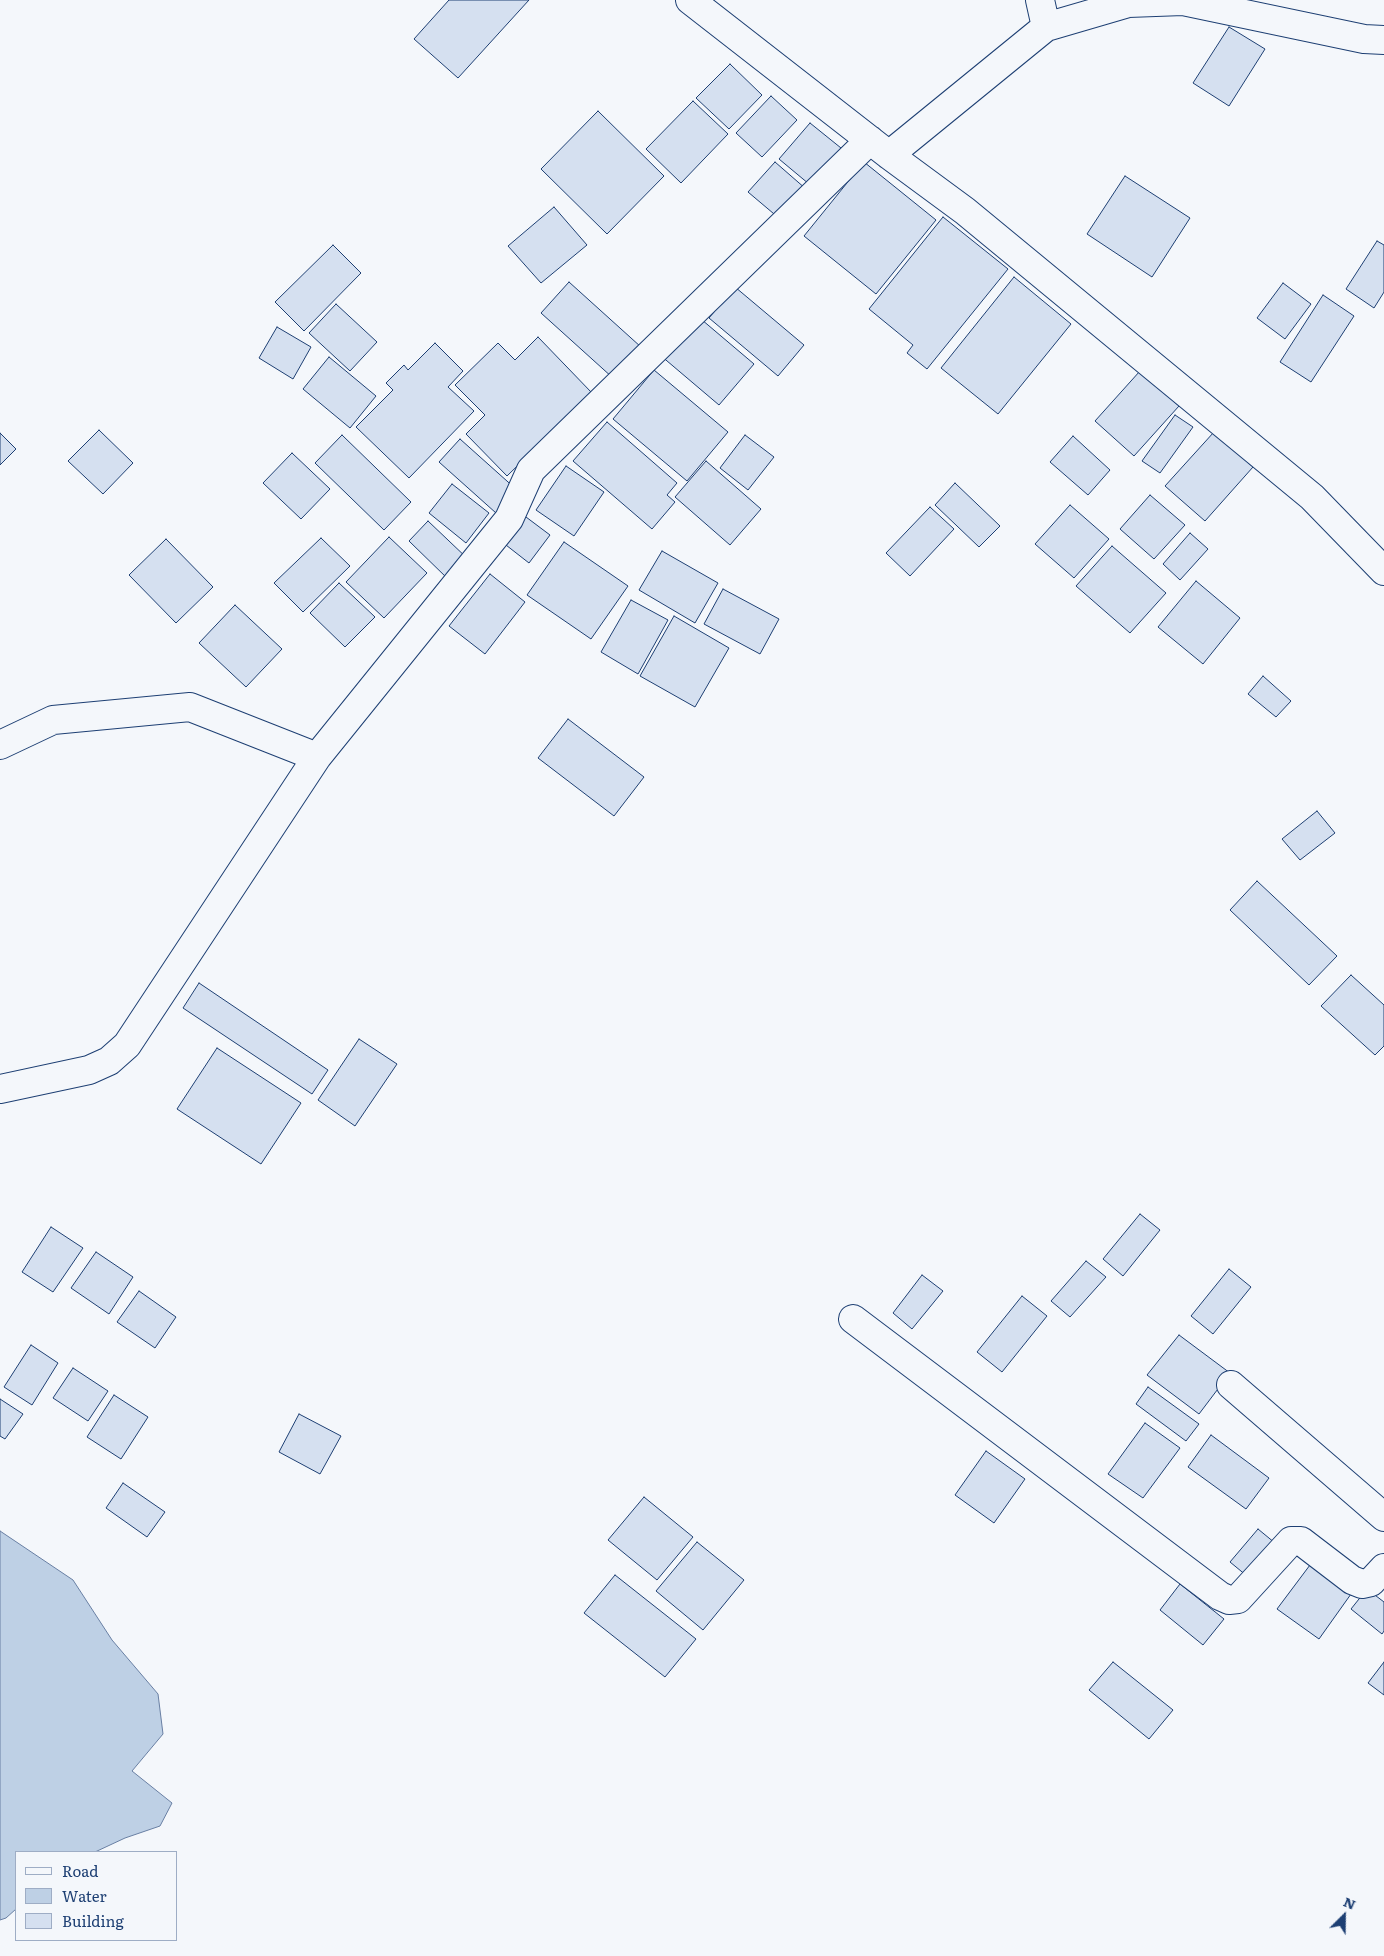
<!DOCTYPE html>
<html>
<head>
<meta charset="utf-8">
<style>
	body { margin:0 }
	#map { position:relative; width:1384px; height:1956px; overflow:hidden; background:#f4f7fb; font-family:Literata,serif }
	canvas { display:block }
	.legend { position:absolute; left:15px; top:1851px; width:162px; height:90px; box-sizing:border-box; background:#f4f7fb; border:1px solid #9eadc5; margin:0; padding:6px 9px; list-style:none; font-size:15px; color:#1d3f73 }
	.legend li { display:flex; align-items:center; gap:10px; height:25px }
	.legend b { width:25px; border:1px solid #9eadc5 }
	.north { position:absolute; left:1319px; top:1891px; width:50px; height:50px; -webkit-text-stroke:4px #f4f7fb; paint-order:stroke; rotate:23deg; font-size:14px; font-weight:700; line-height:20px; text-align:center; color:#1d3f73 }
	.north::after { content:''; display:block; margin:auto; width:18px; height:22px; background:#1d3f73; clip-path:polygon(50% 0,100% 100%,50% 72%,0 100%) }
</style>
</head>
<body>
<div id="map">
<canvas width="1384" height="1956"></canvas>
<ul class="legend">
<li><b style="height:6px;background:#f4f7fb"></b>Road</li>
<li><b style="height:14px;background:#bed0e5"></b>Water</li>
<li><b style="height:14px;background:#d5e0f0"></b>Building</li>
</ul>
<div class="north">N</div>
</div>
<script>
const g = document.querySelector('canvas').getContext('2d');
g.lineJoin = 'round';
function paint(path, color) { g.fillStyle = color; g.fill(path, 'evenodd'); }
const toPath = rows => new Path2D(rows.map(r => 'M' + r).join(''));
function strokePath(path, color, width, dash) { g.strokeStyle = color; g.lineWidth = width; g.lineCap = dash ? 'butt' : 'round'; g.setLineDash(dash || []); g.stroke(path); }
const water = toPath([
	[0,1531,73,1580,112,1640,158,1694,163,1734,132,1771,172,1803,160,1826,125,1838,95,1852,16,1852,16,1909,6,1918,0,1920,0,1531]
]);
const building = toPath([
	[449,0,529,0,458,78,414,39,449,0],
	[1229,27,1265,49,1229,106,1193,83,1229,27],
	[730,64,762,95,729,129,696,98,730,64],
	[771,96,797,120,762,157,736,133,771,96],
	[693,101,728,134,681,183,646,149,693,101],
	[598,111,664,176,607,234,541,169,598,111],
	[810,123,841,148,809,184,779,159,810,123],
	[775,162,806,189,780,219,748,192,775,162],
	[864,162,936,220,876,294,804,236,864,162],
	[1125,176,1190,218,1152,277,1087,234,1125,176],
	[554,207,587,245,541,283,508,246,554,207],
	[943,217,1008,269,927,369,907,353,913,345,869,309,943,217],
	[1377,241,1384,245,1384,292,1374,308,1346,289,1377,241],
	[333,245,361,273,304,331,275,302,333,245],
	[1014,277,1071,324,998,414,941,368,1014,277],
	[569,282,641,347,613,378,541,313,569,282],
	[1283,283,1311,304,1285,339,1257,318,1283,283],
	[735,287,804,345,778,376,709,318,735,287],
	[1323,295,1354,316,1311,382,1280,362,1323,295],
	[336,304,377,342,350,371,309,333,336,304],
	[695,314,754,364,719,405,660,355,695,314],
	[277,327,311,347,293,379,259,358,277,327],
	[538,337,592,393,507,476,466,434,485,415,455,385,498,343,515,360,538,337],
	[435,343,463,371,448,387,474,411,409,478,356,427,393,390,386,383,404,365,408,370,435,343],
	[329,357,376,396,350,428,303,389,329,357],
	[654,370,728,432,687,481,613,419,654,370],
	[1140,371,1179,406,1134,456,1095,421,1140,371],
	[1175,415,1193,427,1160,473,1142,461,1175,415],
	[607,422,677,483,667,495,675,502,652,529,573,461,607,422],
	[99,430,133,463,103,494,68,461,99,430],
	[1214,432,1253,467,1205,521,1165,486,1214,432],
	[0,433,16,449,0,465,0,433],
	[342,435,411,502,384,530,315,463,342,435],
	[745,435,774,457,748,490,720,468,745,435],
	[1073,436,1110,470,1088,495,1050,462,1073,436],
	[460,439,517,490,496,513,439,462,460,439],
	[292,453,330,489,301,519,263,483,292,453],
	[706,461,761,509,730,545,675,497,706,461],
	[566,466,604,492,574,536,536,510,566,466],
	[955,483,1000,526,979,547,935,505,955,483],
	[452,484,489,513,466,543,429,513,452,484],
	[1150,495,1185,525,1154,559,1120,529,1150,495],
	[1070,505,1109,539,1074,578,1035,544,1070,505],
	[930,507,954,529,910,576,886,553,930,507],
	[518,511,550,535,529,563,497,538,518,511],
	[428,521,469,560,449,580,409,541,428,521],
	[1190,533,1208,549,1180,580,1163,564,1190,533],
	[389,537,427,573,384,618,346,582,389,537],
	[321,538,350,566,303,612,274,583,321,538],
	[166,539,213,587,176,623,129,575,166,539],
	[564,542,628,586,591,639,527,595,564,542],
	[1112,546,1166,593,1130,633,1076,586,1112,546],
	[662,551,718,583,695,623,639,590,662,551],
	[490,574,525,602,485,654,449,626,490,574],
	[1196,581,1240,618,1203,664,1158,627,1196,581],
	[339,583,375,617,345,647,310,613,339,583],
	[723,589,779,619,760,654,704,624,723,589],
	[631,600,668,620,638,674,601,652,631,600],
	[235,605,282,649,246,687,199,643,235,605],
	[674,616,729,648,695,707,640,676,674,616],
	[1263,676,1291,701,1276,717,1248,694,1263,676],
	[568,719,644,777,614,816,538,758,568,719],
	[1317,811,1335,833,1300,860,1282,839,1317,811],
	[1257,881,1337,956,1309,985,1230,910,1257,881],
	[1351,975,1384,1005,1384,1046,1375,1055,1321,1006,1351,975],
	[199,983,328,1070,312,1094,183,1008,199,983],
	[359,1039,397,1064,355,1126,318,1100,359,1039],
	[217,1048,301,1103,261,1164,177,1109,217,1048],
	[1140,1214,1160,1230,1123,1276,1103,1259,1140,1214],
	[51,1227,83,1248,53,1292,22,1272,51,1227],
	[96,1252,133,1277,109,1314,71,1288,96,1252],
	[1086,1261,1106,1277,1070,1317,1051,1301,1086,1261],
	[1229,1269,1251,1287,1213,1334,1191,1316,1229,1269],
	[922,1275,943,1291,912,1329,893,1313,922,1275],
	[139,1291,176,1317,155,1348,117,1322,139,1291],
	[1022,1296,1047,1316,1002,1372,977,1352,1022,1296],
	[1179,1335,1230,1373,1199,1414,1147,1375,1179,1335],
	[31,1345,58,1363,32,1405,4,1387,31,1345],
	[73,1368,108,1391,88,1421,53,1398,73,1368],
	[1148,1387,1199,1424,1186,1441,1136,1404,1148,1387],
	[114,1395,148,1417,121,1459,87,1437,114,1395],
	[0,1399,23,1414,5,1439,0,1436,0,1399],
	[299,1414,341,1436,320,1474,279,1452,299,1414],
	[1145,1423,1180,1448,1143,1498,1108,1474,1145,1423],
	[1211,1435,1269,1478,1246,1509,1188,1467,1211,1435],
	[986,1451,1025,1479,994,1523,955,1495,986,1451],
	[123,1483,165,1512,147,1537,106,1508,123,1483],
	[644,1497,693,1537,657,1580,608,1540,644,1497],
	[1258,1529,1275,1543,1247,1576,1230,1562,1258,1529],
	[697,1542,744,1580,703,1630,656,1591,697,1542],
	[1316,1557,1356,1587,1319,1639,1277,1609,1316,1557],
	[615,1575,696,1639,665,1677,584,1613,615,1575],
	[1180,1584,1224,1619,1203,1645,1160,1610,1180,1584],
	[1367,1589,1384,1602,1384,1631,1382,1634,1351,1609,1367,1589],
	[1113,1662,1173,1710,1149,1739,1089,1690,1113,1662],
	[1384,1662,1384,1695,1368,1683,1384,1662]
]);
const minor = toPath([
	[690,0,889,155,965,211,1312,497,1384,571],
	[1040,0,1046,27],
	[889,155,1046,27,1128,3,1183,1,1364,39,1384,40],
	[0,745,53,720,190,707,317,757],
	[0,1089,89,1070,109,1061,127,1045,317,757,509,519,531,470,870,140],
	[853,1319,1220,1596,1229,1600,1238,1599,1291,1541,1301,1541,1352,1580,1362,1584,1371,1582,1384,1568],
	[1231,1385,1384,1517]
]);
paint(water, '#bed0e5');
strokePath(water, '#687fa3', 1);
paint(building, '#d5e0f0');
strokePath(building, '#1d3f73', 1);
strokePath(minor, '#1d3f73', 30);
strokePath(minor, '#f4f7fb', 28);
</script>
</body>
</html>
